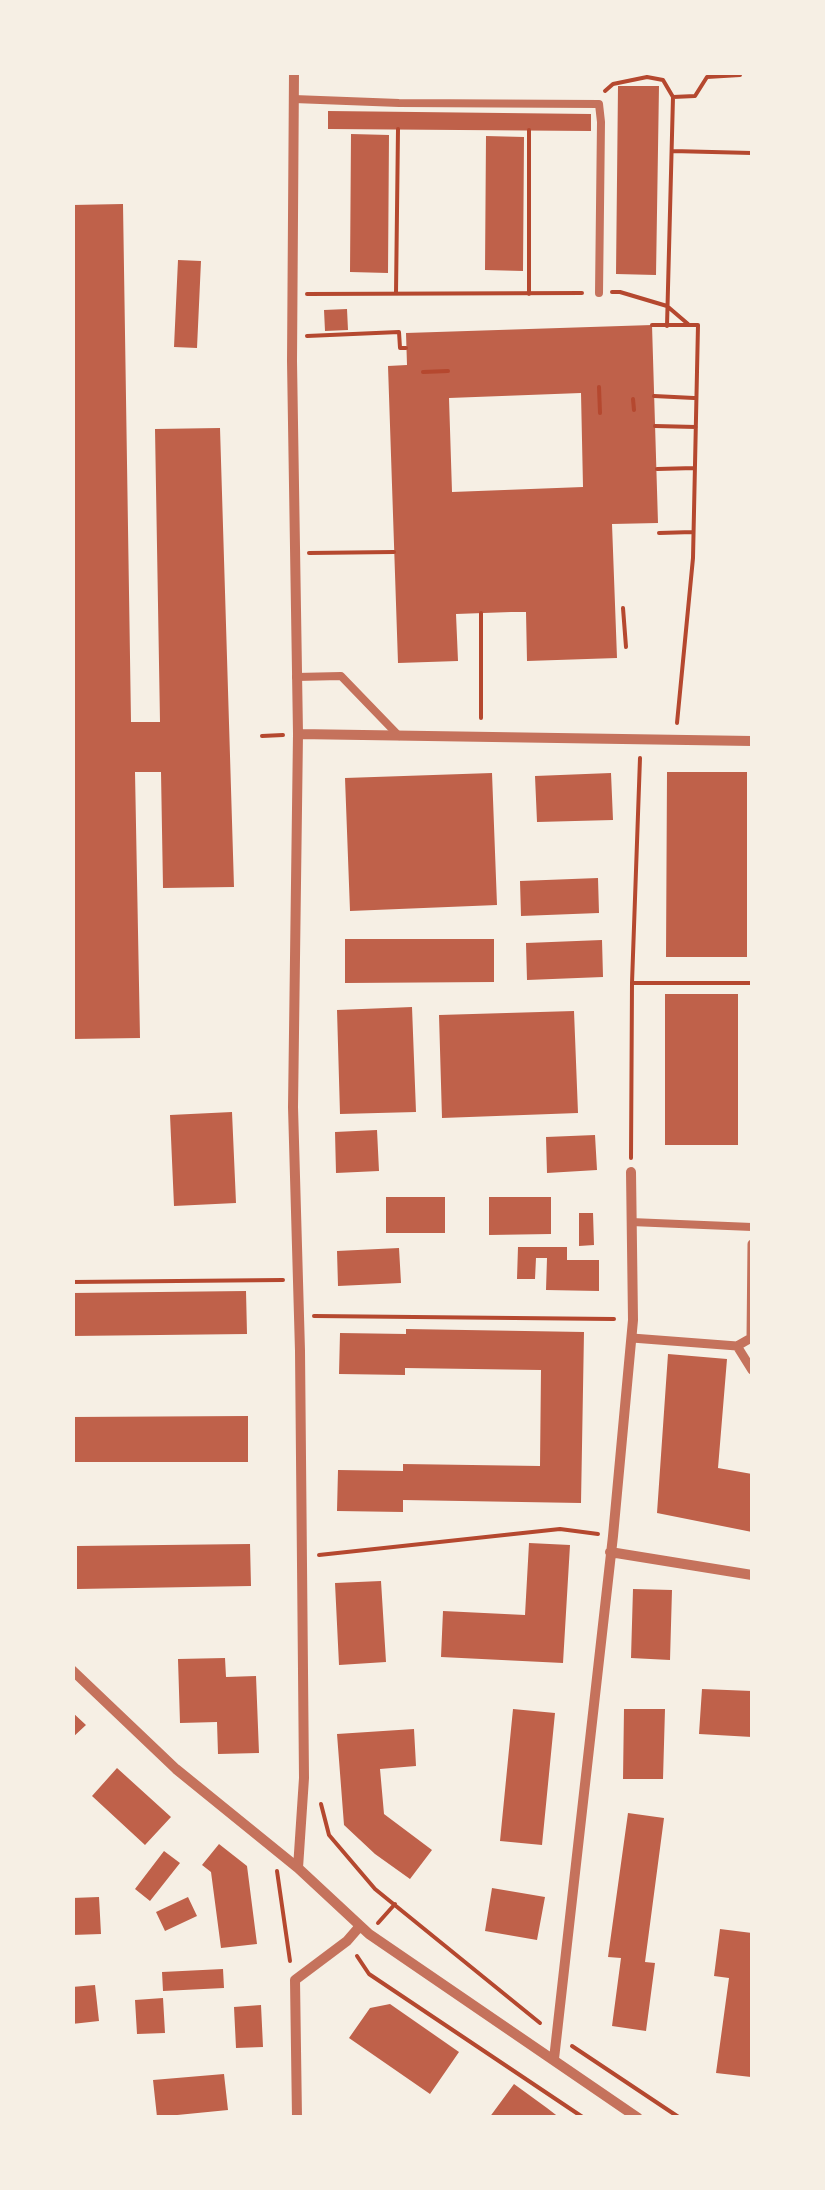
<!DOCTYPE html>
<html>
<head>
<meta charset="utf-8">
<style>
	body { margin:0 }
	#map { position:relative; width:825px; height:2190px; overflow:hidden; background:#f6efe4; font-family:Ubuntu,sans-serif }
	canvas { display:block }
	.frame { position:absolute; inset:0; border:75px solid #f6efe4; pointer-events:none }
</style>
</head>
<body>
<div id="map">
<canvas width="825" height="2190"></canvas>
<div class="frame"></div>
</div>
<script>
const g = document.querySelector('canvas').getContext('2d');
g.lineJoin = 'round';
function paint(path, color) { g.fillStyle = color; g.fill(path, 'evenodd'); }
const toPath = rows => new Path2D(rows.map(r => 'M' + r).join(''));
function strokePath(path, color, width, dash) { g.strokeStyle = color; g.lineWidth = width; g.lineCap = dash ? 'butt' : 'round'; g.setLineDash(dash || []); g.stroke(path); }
const building = toPath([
	[618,86,659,86,656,275,616,274],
	[328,111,591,114,591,131,328,129],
	[351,134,389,135,388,273,350,272],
	[486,136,524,137,523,271,485,270],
	[123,204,131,722,160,722,155,429,220,428,234,887,163,888,161,772,135,772,140,1038,72,1039,72,205],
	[178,260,201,261,197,348,174,347],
	[347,309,348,330,325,331,324,310],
	[652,325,658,523,612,524,617,658,527,661,526,612,511,612,456,614,458,661,398,663,388,366,407,365,406,333],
	[581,393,583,487,452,492,449,398],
	[667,772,747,772,747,957,666,957],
	[492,773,497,905,350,911,345,778],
	[611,773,613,820,537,822,535,776],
	[598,878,599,913,521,916,520,881],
	[345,939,494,939,494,982,345,983],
	[602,940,603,977,527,980,526,943],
	[665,994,738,994,738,1145,665,1145],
	[412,1007,416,1112,340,1114,337,1010],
	[574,1011,578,1113,442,1118,439,1015],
	[232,1112,236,1203,174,1206,170,1115],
	[377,1130,379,1171,336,1173,335,1132],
	[595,1135,597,1170,547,1173,546,1137],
	[386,1197,445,1197,445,1233,386,1233],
	[489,1197,551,1197,551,1234,489,1235],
	[579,1213,593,1213,594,1245,579,1246],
	[518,1247,567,1247,567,1260,599,1260,599,1291,546,1290,547,1258,536,1258,535,1279,517,1279],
	[399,1248,401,1283,338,1286,337,1251],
	[246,1291,247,1334,72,1336,72,1293],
	[406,1329,584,1332,581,1503,403,1500,403,1512,337,1511,338,1470,403,1471,403,1464,540,1466,541,1370,405,1368,405,1375,339,1374,340,1333,406,1334],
	[668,1354,727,1359,718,1468,752,1474,752,1532,657,1513],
	[248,1416,248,1462,72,1462,72,1417],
	[529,1543,570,1545,563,1663,441,1657,443,1611,525,1615],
	[250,1544,251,1586,77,1589,77,1546],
	[381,1581,386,1662,339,1665,335,1583],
	[633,1589,672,1590,670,1660,631,1658],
	[225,1658,226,1677,256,1676,259,1753,218,1754,217,1722,180,1723,178,1659],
	[702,1689,752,1691,752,1737,699,1734],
	[513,1709,555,1713,542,1845,500,1841],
	[624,1709,665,1709,663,1779,623,1779],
	[72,1712,86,1725,72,1738],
	[414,1729,416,1766,380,1769,384,1814,432,1850,410,1879,375,1854,344,1825,337,1734],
	[117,1768,171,1817,145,1845,92,1796],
	[628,1813,664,1818,645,1962,655,1963,646,2031,612,2026,621,1958,608,1957],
	[219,1844,247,1866,257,1944,221,1948,211,1872,202,1865],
	[164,1851,180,1863,150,1901,135,1889],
	[492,1888,545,1897,537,1940,485,1931],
	[99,1897,101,1934,72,1935,72,1898],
	[188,1897,197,1916,165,1931,156,1912],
	[720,1929,752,1933,751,2077,716,2073,729,1978,714,1976],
	[223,1969,224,1988,163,1991,162,1972],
	[95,1985,99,2021,72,2024,72,1987],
	[163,1998,165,2033,137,2034,135,2000],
	[390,2004,459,2052,430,2094,349,2038,370,2008],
	[261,2005,263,2047,236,2048,234,2007],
	[224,2074,228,2110,157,2117,153,2080],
	[514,2084,547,2108,560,2118,489,2118]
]);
const path = toPath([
	[605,91,613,84,647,77,663,80,673,97,667,326],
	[673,97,695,96,707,77,740,75,740,72],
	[529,130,529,294],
	[672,151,752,153],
	[612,292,620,292,667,306,688,324],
	[396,293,398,129],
	[307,294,582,293],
	[652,325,698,325,693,558,677,723],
	[307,336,399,332,400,348,406,348],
	[423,372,448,371],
	[599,387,600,413],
	[654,396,694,398],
	[633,399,634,410],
	[655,426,696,427],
	[657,469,695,468],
	[659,533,693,532],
	[309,553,394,552],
	[623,608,626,647],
	[481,613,481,718],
	[262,736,283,735],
	[632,983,752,983],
	[631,1158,632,983,640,758],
	[72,1282,283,1280],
	[314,1316,614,1319],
	[319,1555,560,1529,598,1534],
	[321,1804,329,1835,375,1889,540,2023],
	[277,1871,290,1961],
	[378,1923,395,1904],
	[357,1956,369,1974,584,2118],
	[572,2046,680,2118]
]);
const service = toPath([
	[294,99,399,103,599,104,601,122,599,293],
	[296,677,341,676,399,736],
	[631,1222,752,1227]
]);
const pedestrian = toPath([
	[632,1338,737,1346,752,1370],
	[737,1346,751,1338,752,1244]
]);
const minor = toPath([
	[294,72,292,361,298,734,293,1107,300,1351,304,1778,298,1868],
	[298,734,752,741],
	[610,1552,752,1575],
	[72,1670,176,1769,298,1868,369,1934,638,2118],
	[554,2059,613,1536,633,1320,631,1172],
	[297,2118,295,1980,347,1941,360,1926]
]);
paint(building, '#bf614a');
strokePath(path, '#b5482f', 4);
strokePath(service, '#c5725c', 8);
strokePath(pedestrian, '#c5725c', 9);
strokePath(minor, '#c5725c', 10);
</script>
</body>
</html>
